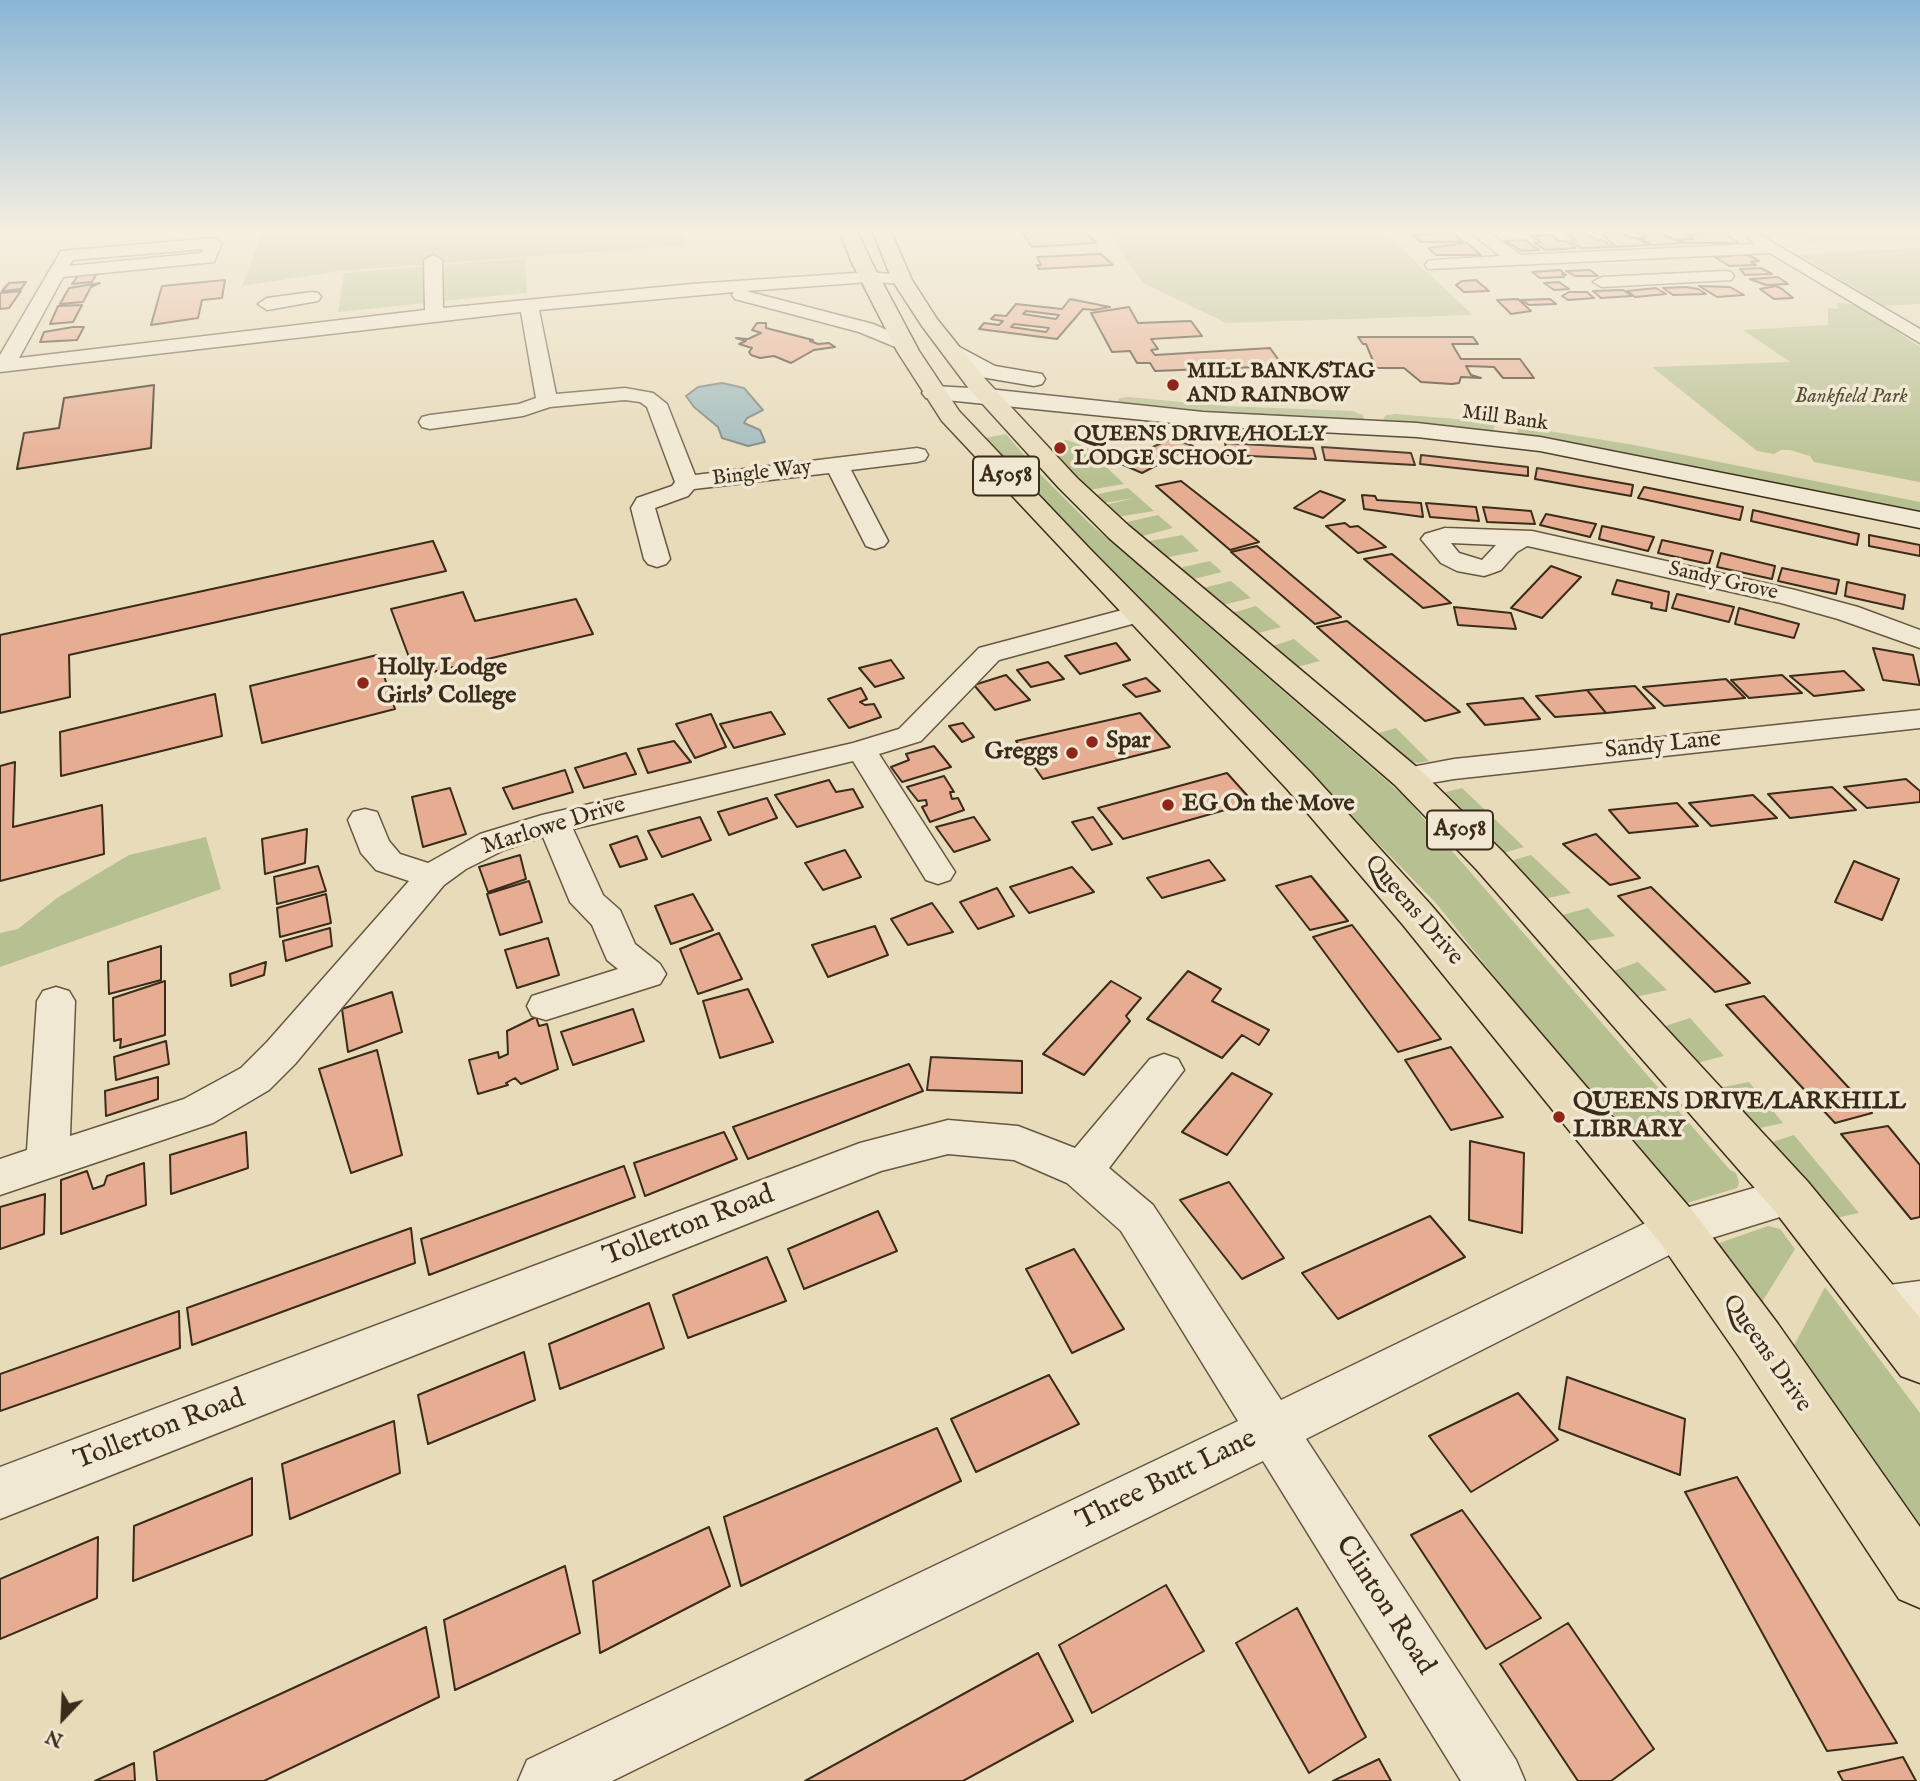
<!DOCTYPE html>
<html>
<head>
<meta charset="utf-8">
<style>
	body { margin:0 }
	#map { position:relative; width:1920px; height:1781px; overflow:hidden; background:#e8dbba; font-family:"IM FELL English",serif }
	canvas { display:block }
	.north { position:absolute; left:28px; top:1683px; width:70px; height:70px; -webkit-text-stroke:5px #f0e8d2; paint-order:stroke; rotate:203deg; font-size:19px; font-weight:700; line-height:28px; text-align:center; color:#3b2b19 }
	.north::after { content:''; display:block; margin:auto; width:24px; height:32px; background:#3b2b19; clip-path:polygon(50% 0,100% 100%,50% 72%,0 100%) }
</style>
</head>
<body>
<div id="map">
<canvas width="1920" height="1781"></canvas>
<div class="north">N</div>
</div>
<script>
const g = document.querySelector('canvas').getContext('2d');
g.lineJoin = 'round';
function paint(path, color) { g.fillStyle = color; g.fill(path, 'evenodd'); }
const toPath = rows => new Path2D(rows.map(r => 'M' + r).join(''));
function strokePath(path, color, width, dash) { g.strokeStyle = color; g.lineWidth = width; g.lineCap = dash ? 'butt' : 'round'; g.setLineDash(dash || []); g.stroke(path); }
function write(font, color, halo, rows, align = 'center') {
  g.font = font + ' "IM FELL English",serif'; g.lineWidth = 7; g.setLineDash([]); g.textBaseline = 'middle'; g.strokeStyle = halo; g.fillStyle = color; for (const [text, x, y, turn = 0] of rows) {
    g.save(); g.translate(x, y); g.rotate((+turn || 0) * Math.PI / 180); g.textAlign = isNaN(turn) ? turn : align; if (halo) g.strokeText(text, 0, 0); g.fillText(text, 0, 0); g.restore();
  }
}
const green = toPath([
	[263,232,682,232,687,245,340,271,242,286],
	[1108,232,1384,232,1473,315,1226,323,1143,283],
	[1757,232,1920,232,1920,241,1808,243,1799,237,1768,238],
	[1920,248,1920,304,1883,306,1798,254],
	[525,258,527,293,443,301,444,265],
	[427,266,426,303,338,312,344,273],
	[1837,303,1855,304,1920,347,1920,482,1814,462,1810,456,1790,450,1781,450,1774,454,1757,451,1652,367,1790,362,1743,330,1828,325,1828,308,1838,309],
	[1128,397,1226,406,1352,411,1363,415,1364,419,1360,421,1242,418,1117,405,1119,398],
	[1395,414,1445,418,1495,423,1493,434,1387,423,1383,419,1386,415],
	[1518,426,1634,445,1920,502,1920,515,1517,437],
	[1006,434,1042,476,1088,522,1404,796,1730,1170,1736,1173,1739,1183,1737,1188,1684,1204,1551,1048,1436,903,984,438],
	[1066,440,1084,445,1124,484,1089,490,1054,455,1065,453,1056,442],
	[1128,488,1154,511,1117,517,1105,505,1134,498,1104,503,1097,496,1098,494],
	[1158,515,1173,528,1139,537,1123,523],
	[1182,535,1199,551,1164,558,1145,542],
	[1210,561,1222,572,1190,580,1179,571,1183,567],
	[1231,581,1251,598,1223,605,1203,588],
	[1256,606,1281,627,1255,634,1232,613],
	[1294,639,1320,661,1293,668,1270,647],
	[1396,728,1429,761,1418,763,1407,761,1375,734],
	[1462,788,1524,847,1503,853,1442,793],
	[206,837,221,889,0,967,0,933,18,929,57,898,129,855],
	[1531,855,1571,893,1544,899,1510,861],
	[1588,908,1615,936,1577,943,1555,917],
	[1638,962,1667,990,1631,998,1608,973],
	[1690,1018,1724,1056,1689,1065,1656,1029],
	[1749,1082,1783,1123,1760,1128,1747,1126,1718,1088],
	[1794,1135,1859,1213,1827,1220,1766,1144],
	[1768,1226,1780,1229,1795,1249,1754,1315,1714,1245],
	[1825,1287,1920,1413,1920,1550,1787,1359]
]);
const water = toPath([
	[722,383,744,388,763,410,747,418,744,423,760,430,765,442,748,446,722,438,718,427,694,407,686,396,698,387,722,383]
]);
const building = toPath([
	[1022,232,1086,232,1096,243,1032,247,1022,232],
	[1430,232,1452,232,1463,242,1421,242,1413,235,1433,234,1430,232],
	[1620,232,1631,238,1636,238,1649,245,1616,247,1601,233,1620,232],
	[1637,232,1657,232,1683,243,1652,245,1640,238,1647,237,1637,232],
	[1700,232,1723,232,1739,243,1685,243,1679,239,1693,239,1686,234,1703,234,1700,232],
	[1585,233,1596,240,1602,240,1613,247,1581,248,1570,241,1576,241,1566,234,1585,233],
	[1551,235,1559,241,1566,241,1576,248,1545,250,1535,243,1541,242,1531,236,1551,235],
	[1525,240,1539,250,1522,251,1505,241,1525,240],
	[1467,243,1481,255,1436,255,1428,248,1467,243],
	[1101,254,1113,265,1039,269,1037,265,1041,265,1037,257,1101,254],
	[1728,255,1748,255,1759,261,1751,262,1756,265,1729,266,1715,257,1730,256,1728,255],
	[1761,268,1772,274,1745,275,1740,269,1761,268],
	[1560,270,1566,275,1562,274,1564,277,1540,278,1532,272,1560,270],
	[1590,270,1598,276,1575,276,1566,271,1590,270],
	[98,271,92,282,72,284,80,273,98,271],
	[1778,277,1788,284,1766,285,1750,279,1778,277],
	[225,280,222,298,202,300,198,318,151,325,162,286,225,280],
	[1476,280,1489,291,1464,292,1456,285,1462,281,1476,280],
	[26,282,21,289,2,291,9,283,26,282],
	[1559,282,1569,289,1554,290,1544,283,1559,282],
	[100,283,91,287,83,302,60,304,69,288,100,283],
	[1699,286,1730,287,1744,295,1717,297,1699,286],
	[1776,286,1782,289,1793,298,1774,299,1760,289,1776,286],
	[1686,287,1698,289,1706,294,1673,295,1663,288,1686,287],
	[1656,288,1666,294,1635,297,1627,291,1656,288],
	[1623,290,1632,296,1601,298,1593,291,1623,290],
	[21,291,9,308,0,309,0,293,21,291],
	[1569,292,1587,292,1594,298,1568,300,1562,296,1569,292],
	[1070,299,1110,307,1094,310,1083,309,1057,339,979,329,984,323,999,325,1003,321,991,319,995,315,1006,316,1016,304,1062,309,1070,299],
	[1026,311,1059,315,1056,319,1023,314,1026,311],
	[1014,324,1049,328,1046,332,1011,327,1014,324],
	[1518,299,1531,311,1511,314,1497,300,1518,299],
	[1550,299,1556,304,1529,305,1521,300,1550,299],
	[82,305,73,322,50,324,58,306,82,305],
	[1129,307,1138,323,1191,321,1202,336,1151,339,1158,349,1151,350,1155,355,1270,348,1283,366,1155,371,1150,363,1137,363,1130,351,1112,352,1091,313,1129,307],
	[757,323,766,323,766,328,813,340,810,341,818,344,829,343,835,347,814,350,791,363,774,356,760,358,751,355,749,352,752,348,739,344,746,341,736,338,748,339,761,333,752,330,757,323],
	[73,327,84,327,77,340,40,342,44,332,73,327],
	[1358,337,1473,337,1478,344,1452,344,1461,359,1520,359,1534,378,1503,378,1494,367,1466,366,1471,375,1481,378,1461,377,1459,383,1452,384,1421,382,1404,368,1376,368,1366,344,1363,344,1358,337],
	[154,385,151,448,17,469,24,433,59,428,64,398,154,385],
	[1172,438,1193,446,1142,473,1119,463,1172,438],
	[1225,443,1313,448,1316,459,1227,455,1225,443],
	[1322,447,1411,453,1415,465,1325,460,1322,447],
	[1421,455,1528,467,1528,476,1420,464,1421,455],
	[1537,468,1633,485,1631,496,1535,479,1537,468],
	[1181,481,1259,542,1230,550,1156,486,1181,481],
	[1644,487,1743,507,1740,520,1638,498,1644,487],
	[1320,491,1345,500,1323,518,1294,508,1320,491],
	[1362,495,1375,496,1377,500,1421,503,1423,517,1364,509,1362,495],
	[1426,503,1476,507,1479,521,1430,517,1426,503],
	[1483,507,1531,511,1535,524,1487,522,1483,507],
	[1753,510,1859,534,1857,545,1751,521,1753,510],
	[1546,514,1596,524,1590,537,1540,525,1546,514],
	[1345,523,1350,527,1358,526,1386,547,1358,553,1326,526,1345,523],
	[1602,526,1654,537,1648,551,1599,539,1602,526],
	[1869,535,1920,545,1920,556,1869,546,1869,535],
	[1662,540,1713,551,1709,564,1658,553,1662,540],
	[433,541,446,571,69,655,70,697,0,713,0,635,433,541],
	[1257,546,1341,617,1315,624,1231,552,1257,546],
	[1721,553,1775,566,1772,579,1717,567,1721,553],
	[1392,554,1451,603,1423,608,1364,559,1392,554],
	[1551,566,1581,577,1542,618,1511,608,1551,566],
	[1782,568,1839,580,1836,594,1778,581,1782,568],
	[1617,580,1669,592,1666,611,1651,608,1652,603,1612,594,1617,580],
	[1847,582,1905,595,1903,609,1845,596,1847,582],
	[463,592,475,621,576,599,593,634,416,676,391,609,463,592],
	[1677,594,1734,607,1729,622,1672,608,1677,594],
	[1454,607,1511,613,1516,629,1458,625,1454,607],
	[1739,608,1799,624,1794,638,1735,624,1739,608],
	[1347,621,1460,712,1425,721,1317,627,1347,621],
	[1116,643,1130,660,1080,674,1065,656,1116,643],
	[1873,648,1913,655,1920,685,1883,680,1873,648],
	[377,655,395,709,262,743,250,686,377,655],
	[891,660,904,678,875,687,859,668,891,660],
	[1048,662,1064,679,1031,687,1017,670,1048,662],
	[1844,671,1864,690,1814,696,1790,676,1844,671],
	[1006,675,1030,700,995,710,974,685,1006,675],
	[1782,675,1802,693,1749,698,1731,680,1782,675],
	[1146,678,1160,691,1136,697,1123,685,1146,678],
	[1726,679,1745,698,1664,706,1643,687,1726,679],
	[1635,686,1655,708,1606,713,1587,690,1635,686],
	[861,688,867,699,860,702,865,705,874,704,881,717,849,728,828,699,861,688],
	[1587,690,1606,713,1555,717,1536,696,1587,690],
	[215,694,222,736,61,776,60,732,215,694],
	[1523,698,1540,719,1485,725,1467,704,1523,698],
	[771,712,785,734,734,748,720,724,771,712],
	[1140,713,1170,747,1043,779,1016,741,1140,713],
	[711,714,726,747,695,758,676,724,711,714],
	[963,723,974,737,962,742,949,726,963,723],
	[674,741,691,762,648,773,638,749,674,741],
	[934,746,951,767,902,782,891,767,909,760,906,754,934,746],
	[626,753,636,774,584,788,575,768,626,753],
	[15,762,13,827,102,805,104,854,0,881,0,766,15,762],
	[565,770,573,792,513,809,503,788,565,770],
	[1227,773,1253,802,1123,839,1098,808,1227,773],
	[944,776,954,792,950,792,952,799,958,798,964,810,930,822,922,807,927,805,926,800,918,801,907,787,944,776],
	[1906,779,1920,791,1920,802,1867,808,1844,787,1906,779],
	[829,780,836,792,853,789,863,807,797,827,775,795,829,780],
	[1832,787,1856,810,1790,818,1768,794,1832,787],
	[450,788,466,834,423,847,412,797,450,788],
	[1753,795,1777,818,1711,826,1689,803,1753,795],
	[767,798,777,818,729,835,718,812,767,798],
	[1677,803,1698,826,1629,833,1609,810,1677,803],
	[700,817,711,840,662,857,648,831,700,817],
	[974,817,990,840,954,852,936,827,974,817],
	[1093,817,1112,844,1092,850,1072,822,1093,817],
	[307,829,305,863,265,874,262,839,307,829],
	[1596,834,1640,878,1610,885,1563,844,1596,834],
	[637,836,647,859,620,867,610,845,637,836],
	[845,850,861,877,823,890,805,863,845,850],
	[520,855,526,879,488,892,479,867,520,855],
	[1209,860,1225,880,1162,898,1147,878,1209,860],
	[1854,861,1899,879,1882,920,1835,902,1854,861],
	[318,866,326,891,277,904,274,877,318,866],
	[1072,867,1094,892,1029,913,1010,887,1072,867],
	[1311,876,1348,921,1310,930,1276,886,1311,876],
	[529,881,542,922,500,935,487,894,529,881],
	[1651,887,1750,983,1715,992,1618,896,1651,887],
	[997,888,1014,916,978,929,960,902,997,888],
	[326,894,331,923,280,937,277,908,326,894],
	[693,894,713,930,671,944,655,906,693,894],
	[932,903,953,932,908,945,891,919,932,903],
	[1352,925,1441,1039,1398,1052,1313,937,1352,925],
	[875,926,888,955,828,977,812,945,875,926],
	[330,928,332,946,286,961,283,941,330,928],
	[719,933,742,979,698,994,680,949,719,933],
	[548,938,559,975,517,988,505,950,548,938],
	[161,946,161,980,109,994,108,962,161,946],
	[266,962,264,975,231,986,230,974,266,962],
	[1188,971,1221,989,1212,1001,1269,1030,1259,1045,1242,1035,1222,1058,1147,1019,1188,971],
	[165,981,165,1035,120,1048,121,1039,114,1041,113,998,165,981],
	[1111,981,1141,998,1126,1016,1130,1021,1084,1075,1043,1054,1111,981],
	[748,989,773,1042,720,1058,703,1001,748,989],
	[392,992,402,1032,348,1052,342,1009,392,992],
	[1764,996,1872,1113,1835,1123,1726,1005,1764,996],
	[633,1009,644,1041,573,1065,561,1032,633,1009],
	[536,1017,539,1026,547,1024,558,1069,521,1084,515,1078,506,1083,508,1085,478,1094,469,1060,498,1052,499,1058,508,1054,507,1031,536,1017],
	[166,1041,169,1064,116,1080,114,1057,166,1041],
	[1451,1047,1503,1117,1451,1130,1405,1060,1451,1047],
	[377,1050,402,1155,351,1173,319,1069,377,1050],
	[931,1057,1022,1061,1022,1093,927,1090,931,1057],
	[909,1064,923,1091,748,1159,733,1127,909,1064],
	[1232,1073,1272,1094,1227,1155,1182,1132,1232,1073],
	[158,1077,158,1099,106,1116,105,1091,158,1077],
	[1888,1126,1920,1165,1920,1217,1911,1219,1841,1134,1888,1126],
	[246,1132,248,1168,171,1194,170,1155,246,1132],
	[724,1132,737,1159,645,1196,634,1163,724,1132],
	[1470,1141,1524,1153,1522,1233,1469,1220,1470,1141],
	[144,1163,146,1205,61,1234,61,1180,87,1171,93,1189,104,1185,107,1176,144,1163],
	[624,1166,635,1197,429,1275,421,1239,624,1166],
	[1229,1182,1284,1258,1242,1279,1180,1200,1229,1182],
	[45,1194,44,1234,0,1249,0,1207,45,1194],
	[878,1211,897,1251,804,1289,788,1249,878,1211],
	[1430,1216,1465,1257,1338,1319,1302,1273,1430,1216],
	[411,1228,415,1263,192,1345,187,1308,411,1228],
	[1074,1249,1124,1329,1072,1353,1026,1269,1074,1249],
	[767,1257,786,1301,688,1338,673,1295,767,1257],
	[649,1303,664,1348,560,1389,549,1344,649,1303],
	[179,1311,180,1348,0,1411,0,1374,179,1311],
	[524,1352,535,1400,428,1444,418,1395,524,1352],
	[1049,1375,1079,1424,976,1472,951,1419,1049,1375],
	[1567,1377,1685,1419,1680,1475,1559,1429,1567,1377],
	[1518,1393,1558,1440,1471,1492,1429,1436,1518,1393],
	[394,1421,400,1473,290,1519,282,1464,394,1421],
	[937,1428,961,1481,741,1586,724,1517,937,1428],
	[1737,1477,1897,1743,1827,1751,1685,1492,1737,1477],
	[252,1478,252,1535,133,1581,134,1526,252,1478],
	[1462,1510,1541,1618,1486,1649,1411,1535,1462,1510],
	[709,1527,730,1586,600,1653,593,1581,709,1527],
	[98,1537,97,1598,0,1639,0,1579,98,1537],
	[565,1566,580,1633,455,1690,444,1620,565,1566],
	[1166,1585,1204,1651,1092,1713,1059,1645,1166,1585],
	[1297,1608,1366,1737,1309,1773,1236,1643,1297,1608],
	[1568,1623,1654,1749,1611,1781,1578,1781,1500,1664,1568,1623],
	[426,1627,439,1697,264,1781,157,1781,154,1752,426,1627],
	[1038,1653,1073,1721,963,1781,805,1781,1038,1653],
	[1903,1757,1916,1781,1843,1781,1838,1772,1903,1757],
	[1379,1759,1391,1781,1333,1781,1379,1759],
	[134,1763,135,1781,95,1781,134,1763]
]);
const street = toPath([
	[1470,232,1488,232,1521,255,1755,244,1747,237,1755,232,1920,329,1920,343,1770,253,1428,269,1425,265,1428,261,1434,260,1500,256,1470,232],
	[214,238,222,243,214,262,63,277,19,358,425,310,424,260,433,255,442,260,443,308,692,284,869,272,902,275,911,280,908,284,869,282,746,291,873,324,912,341,915,345,905,351,859,332,735,299,732,295,734,292,539,310,556,394,625,388,653,393,667,404,695,475,917,448,925,450,928,455,925,460,917,462,851,470,888,541,884,546,875,549,866,546,829,473,694,489,688,496,655,508,670,559,666,564,657,567,648,564,644,559,631,508,637,498,672,486,675,482,647,407,640,402,625,400,550,407,523,416,430,429,422,427,419,422,422,417,430,415,519,404,536,398,521,312,0,372,0,355,61,251,214,238],
	[203,249,201,253,69,266,73,260,203,249],
	[1725,271,1731,272,1734,276,1731,280,1602,287,1593,282,1602,277,1725,271],
	[312,292,318,293,321,297,318,301,267,310,258,304,267,298,312,292],
	[1445,528,1532,531,1795,590,1858,607,1920,630,1920,648,1838,619,1781,603,1532,547,1527,546,1517,552,1501,570,1493,573,1484,576,1457,571,1441,563,1421,539,1425,534,1445,528],
	[1451,543,1496,545,1482,560,1459,553,1451,543],
	[1137,606,1147,608,1151,614,1147,620,999,660,921,741,879,754,955,872,950,880,938,884,926,880,853,761,573,829,603,895,620,910,635,944,660,964,666,974,660,984,546,1020,532,1016,527,1006,532,996,618,969,607,960,592,925,570,902,543,837,504,850,466,869,444,885,295,1064,269,1090,213,1123,0,1195,0,1159,27,1150,37,1001,43,991,56,987,69,991,75,1001,70,1136,184,1099,241,1068,267,1042,409,881,376,870,361,853,348,820,353,812,365,809,377,812,389,841,400,854,428,863,480,834,542,815,853,743,899,729,979,648,1137,606],
	[1920,710,1920,728,1454,779,1407,787,1396,784,1391,777,1396,770,1454,759,1920,710],
	[1164,1054,1178,1059,1184,1070,1109,1168,1153,1205,1281,1400,1662,1215,1791,1177,1806,1183,1813,1196,1806,1209,1689,1245,1306,1439,1516,1760,1525,1781,1461,1781,1263,1461,612,1781,518,1781,527,1760,1238,1421,1121,1231,1067,1183,1014,1160,948,1154,881,1171,0,1519,0,1467,860,1143,948,1120,1018,1126,1075,1148,1150,1059,1164,1054],
	[1920,1281,1920,1323,1881,1328,1864,1322,1858,1307,1864,1292,1881,1286,1920,1281]
]);
const secondary = toPath([
	[952,343,995,366,1042,374,1045,379,1042,384,1034,386,981,377,944,355,941,350,944,345,952,343],
	[934,386,988,389,1203,412,1417,423,1540,437,1920,512,1920,528,1540,451,1417,437,1203,426,926,398,922,393,926,388,934,386]
]);
const highway = toPath([
	[840,232,858,232,871,261,919,351,959,411,1090,549,1311,773,1431,905,1695,1214,1778,1324,1920,1527,1920,1608,1899,1599,1740,1358,1661,1244,1403,925,1287,789,942,421,897,351,851,261,840,232],
	[873,232,891,232,912,280,937,319,986,380,1077,478,1129,526,1419,769,1503,852,1808,1182,1920,1318,1920,1383,1901,1376,1774,1210,1477,870,1395,785,1109,538,1059,488,970,390,922,326,892,280,873,232]
]);
const markers = [
	[1173,385,7,"#8f2418"],
	[1060,448,7,"#8f2418"],
	[363,683,7,"#8f2418"],
	[1092,742,7,"#8f2418"],
	[1072,753,7,"#8f2418"],
	[1168,805,7,"#8f2418"],
	[1559,1117,7,"#8f2418"]
];
const farPoinames = [
	["MILL BANK/STAG",1187,373],
	["AND RAINBOW",1187,397],
	["QUEENS DRIVE/HOLLY",1074,436],
	["LODGE SCHOOL",1074,460]
];
const farParknames = [
	["Bankfield Park",1851,398]
];
const farStreetnames = [
	["Mill Bank",1505,419,8],
	["Bingle Way",762,474,-7],
	["Sandy Grove",1723,582,13]
];
const shields = [
	[1006,476,66],
	[1460,830,66]
];
const shieldNames = [
	["A5058",1006,476],
	["A5058",1460,830]
];
const poiNames = [
	["Holly Lodge",377,669],
	["Girls' College",377,697],
	["Spar",1106,742],
	["Greggs",1058,753,"right"],
	["EG On the Move",1182,805],
	["QUEENS DRIVE/LARKHILL",1573,1103],
	["LIBRARY",1573,1131]
];
const streetNames = [
	["Sandy Lane",1663,746,-6],
	["Marlowe Drive",554,827,-17],
	["Queens Drive",1413,911,49],
	["Queens Drive",1766,1354,55]
];
const nearStreetnames = [
	["Tollerton Road",689,1227,-21],
	["Tollerton Road",160,1431,-21],
	["Three Butt Lane",1167,1481,-26],
	["Clinton Road",1384,1606,57]
];
paint(green, '#b6c090');
paint(water, '#9db8bb');
strokePath(water, '#76807a', 2);
paint(building, '#e6ad92');
strokePath(building, '#3b2b19', 2);
strokePath(street, '#665741', 3);
strokePath(secondary, '#3b2b19', 3);
strokePath(highway, '#3b2b19', 3);
paint(street, '#f0e8d2');
paint(secondary, '#f0e8d2');
paint(highway, '#e8dbba');
const sky = g.createLinearGradient(0, 0, 0, 481);
sky.addColorStop(0, '#8ab6d6');
sky.addColorStop(0.48, '#f5efe0');
sky.addColorStop(1, '#f5efe000');
g.fillStyle = sky;
g.fillRect(0, 0, 1920, 481);
for (const [x, y, r, color] of markers) { const dot = new Path2D(); dot.arc(x, y, r, 0, 2 * Math.PI); g.fillStyle = color; g.fill(dot); strokePath(dot, '#f0e8d2', 2.5); }
write('bold 21px', '#3b2b19', '#f0e8d2', farPoinames, 'left');
write('italic 21px', '#5a5037', '#f0e8d2', farParknames);
write('21px', '#3b2b19', '#f0e8d2', farStreetnames);
for (const [x, y, w] of shields) { const box = new Path2D(); box.roundRect(x - w / 2, y - 19.5, w, 39, 5); g.fillStyle = '#f0e8d2'; g.fill(box); strokePath(box, '#3b2b19', 2); }
write('bold 23px', '#3b2b19', null, shieldNames);
write('bold 24px', '#3b2b19', '#f0e8d2', poiNames, 'left');
write('24px', '#3b2b19', '#f0e8d2', streetNames);
write('28px', '#3b2b19', '#f0e8d2', nearStreetnames);
</script>
</body>
</html>
